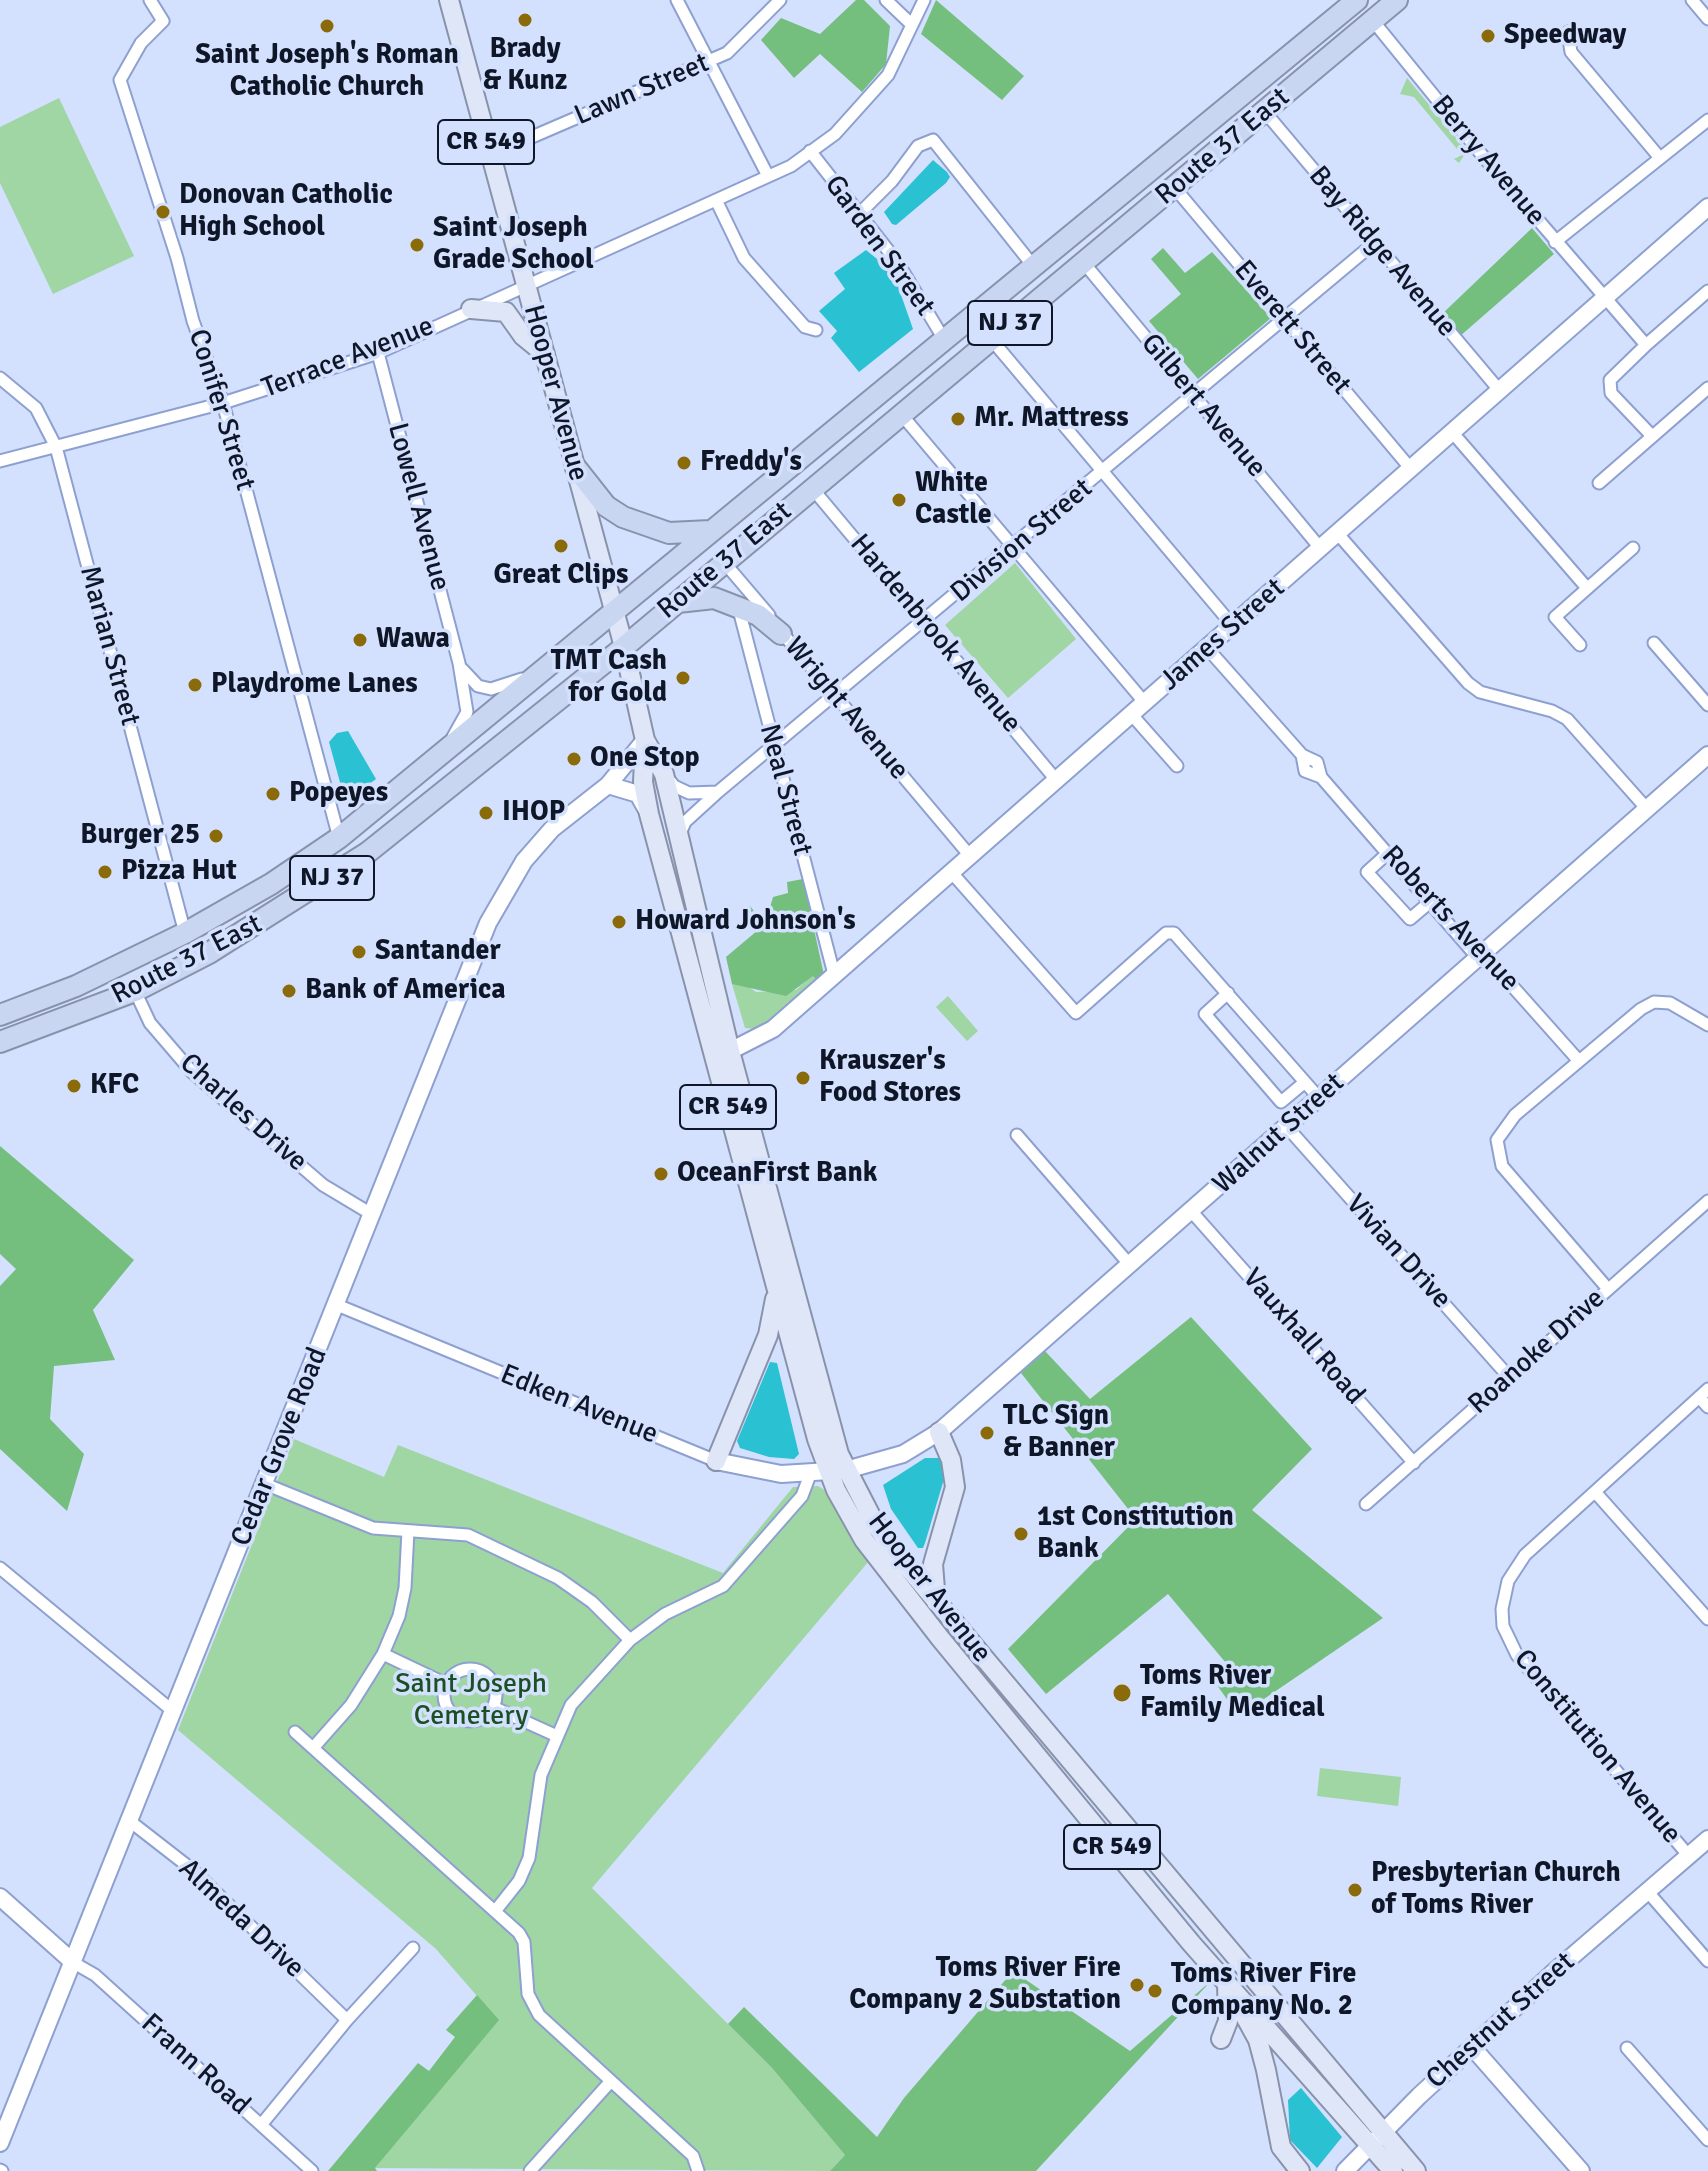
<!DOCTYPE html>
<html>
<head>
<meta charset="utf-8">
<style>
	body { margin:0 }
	canvas { display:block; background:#d3e0fe }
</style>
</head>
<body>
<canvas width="1708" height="2171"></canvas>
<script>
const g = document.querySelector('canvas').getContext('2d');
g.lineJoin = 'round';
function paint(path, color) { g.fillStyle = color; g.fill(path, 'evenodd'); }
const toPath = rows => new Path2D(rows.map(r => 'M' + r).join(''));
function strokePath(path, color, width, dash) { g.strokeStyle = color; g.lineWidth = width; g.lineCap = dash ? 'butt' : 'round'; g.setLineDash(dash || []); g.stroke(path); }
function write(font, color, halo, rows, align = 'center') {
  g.font = font + ' Signika,sans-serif'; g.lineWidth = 7; g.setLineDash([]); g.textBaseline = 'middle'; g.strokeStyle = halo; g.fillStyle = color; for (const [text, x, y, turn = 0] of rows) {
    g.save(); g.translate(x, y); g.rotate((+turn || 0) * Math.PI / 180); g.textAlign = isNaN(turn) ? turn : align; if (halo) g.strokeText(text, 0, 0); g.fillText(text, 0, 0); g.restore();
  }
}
const green = toPath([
	[1407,78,1467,151,1459,163,1454,159,1462,155,1414,97,1400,94],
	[59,98,134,256,53,294,0,183,0,127],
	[1015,563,1076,639,1008,698,945,625],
	[813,975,818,981,766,1023,755,1029,745,1028,732,984,746,985,756,992,796,990],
	[948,996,978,1031,967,1041,936,1007],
	[294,1439,384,1477,398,1445,723,1573,793,1487,818,1486,829,1493,869,1561,592,1888,772,2068,845,2155,830,2171,375,2168,498,2020,436,1949,178,1730],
	[1320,1768,1401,1777,1398,1806,1317,1796]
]);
const forest = toPath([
	[856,0,864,0,890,26,886,64,862,92,820,54,794,78,761,40,781,18,820,34],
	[936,0,1024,76,1002,100,921,34],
	[1532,228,1554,254,1459,337,1441,315],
	[1163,248,1185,273,1212,252,1271,318,1198,379,1149,321,1181,294,1151,259],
	[803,879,824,975,818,981,813,976,786,996,732,984,726,957,758,930,741,915,750,906,757,915,769,911,773,897,788,893,787,882],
	[0,1146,134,1260,93,1310,115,1360,54,1366,50,1419,84,1454,67,1511,0,1449,0,1286,16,1269,0,1254],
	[1191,1317,1312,1449,1252,1510,1383,1618,1239,1716,1214,1681,1226,1663,1168,1594,1046,1694,1008,1649,1136,1519,1021,1373,1045,1351,1090,1399],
	[1013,1971,1130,2051,1211,1981,1036,2171,830,2171,845,2155,772,2068,728,2024,744,2007,877,2137,904,2098],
	[477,1995,499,2020,375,2168,377,2171,328,2171,418,2063,429,2071,455,2037,446,2030]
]);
const water = toPath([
	[933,160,947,172,950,177,946,183,896,225,892,224,884,212],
	[866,250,893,272,913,329,859,372,831,338,837,331,819,311,845,289,834,273],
	[348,731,376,779,356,794,346,792,341,786,329,742,337,733],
	[770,1362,777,1363,799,1454,794,1459,769,1457,740,1448,737,1441],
	[925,1458,940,1458,944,1479,925,1543,923,1548,918,1548,891,1509,883,1485],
	[1301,2088,1342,2137,1317,2168,1290,2140,1288,2100]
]);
const street = toPath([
	[150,0,163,21,141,43,120,80,177,258,193,321,223,403,339,838],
	[677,0,768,176],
	[886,0,910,23],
	[1692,0,1708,19],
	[1374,22,1482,155,1646,345,1610,380,1611,393,1652,436],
	[1568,32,1571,52,1660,158],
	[1265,112,1500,391],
	[487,145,504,149,727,53,780,0],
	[810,151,898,263,945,341],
	[1174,187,1411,469],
	[716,200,744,258,805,327,816,330],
	[859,214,892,181,918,146,933,140,1034,267],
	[1555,242,1708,120],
	[1084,263,1321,549],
	[991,339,1233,626],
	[1646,345,1708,291],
	[378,353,459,663,467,712,453,737],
	[0,378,36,408,56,447,185,933],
	[901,414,1145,703],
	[1452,432,1587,588],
	[0,461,223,403,378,353,791,166,835,134,888,75,924,0],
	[1599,483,1708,388],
	[812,488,1057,781],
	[1338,534,1468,683,1480,692,1552,711,1567,719,1647,809],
	[723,561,769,615],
	[738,606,834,974],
	[779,629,971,857],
	[1654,643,1708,705],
	[1580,645,1555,617,1633,548],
	[1208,649,1302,755,1317,762,1321,777,1471,950,1490,961,1579,1061],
	[462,669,478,686,491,689,522,679],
	[1132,715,1177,766],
	[1302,755,1305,771,1321,777],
	[666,776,674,786,689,793,718,792],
	[680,834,685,822,719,791,1373,244],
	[1388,853,1367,872,1410,919,1430,902],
	[952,873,1076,1013,1166,933,1174,933,1319,1098],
	[135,991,150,1023,192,1072,323,1185,373,1215],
	[1228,993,1205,1014,1281,1102,1305,1082],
	[1287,1127,1509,1377],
	[1017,1135,1130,1265],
	[1192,1212,1414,1463],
	[1608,1289,1502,1166,1497,1140,1515,1115,1641,1009,1654,1002,1670,1003,1708,1025],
	[337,1305,716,1461],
	[1699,1397,1708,1407],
	[265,1484,373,1528,468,1535,558,1578,592,1602,630,1640],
	[1596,1493,1708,1619],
	[1366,1504,1708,1201],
	[0,1568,174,1712],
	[383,1654,446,1684],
	'444 1695a26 26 0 1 1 52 0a26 26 0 1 1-52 0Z',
	[493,1707,557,1736],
	[295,1732,519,1933,524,1942,528,1994,539,2015,693,2156,698,2171],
	[313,1748,351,1705,383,1654,399,1616,405,1588,408,1531],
	[131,1822,194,1871,347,2020],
	[1689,1856,1517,1655,1503,1626,1502,1609,1508,1581,1525,1555,1708,1389],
	[1647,1891,1708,1961],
	[496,1910,519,1881,529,1858,541,1775,571,1705,630,1640,665,1614,723,1586,802,1496,811,1472],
	[74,1963,95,1975,312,2171],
	[1627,2048,1708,2140],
	[261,2125,347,2020,413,1948],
	[0,2170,2,2171],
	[530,2171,611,2081]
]);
const secondary = toPath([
	[608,785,638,794,647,810],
	[730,1051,773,1029,1708,207],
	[716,1461,781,1474,846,1470,903,1454,939,1432,1708,755],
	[0,1897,74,1963],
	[1473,2048,1581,2171],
	[0,2143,488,923,524,861,552,829,608,785,645,740],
	[1345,2171,1419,2096,1555,1971,1708,1839]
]);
const primary = toPath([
	[449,0,624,647,645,740,664,774,730,1051,839,1454,874,1522,895,1552,1416,2171],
	[471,309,506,312,523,336,545,354],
	[645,740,643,782,649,814,817,1439,836,1490,864,1540,940,1638,1191,1943,1393,2171],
	[716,1461,768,1335,775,1299],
	[936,1602,933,1564,955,1487,951,1460,939,1432],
	[1242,2011,1258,2040,1266,2070,1281,2147,1300,2171],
	[1221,2039,1228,2021,1227,1984]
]);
const highway = toPath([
	[576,468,606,506,623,517,669,533,710,531],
	[678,602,714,598,758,615,781,634],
	[0,1015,76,986,185,933,271,884,339,838,1357,0],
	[0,1042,135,991,209,953,367,853,624,647,1397,0]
]);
const markers = [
	[525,20,8,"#8a6a09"],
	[327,26,8,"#8a6a09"],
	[1488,36,8,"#8a6a09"],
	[163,212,8,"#8a6a09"],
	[417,245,8,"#8a6a09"],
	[958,419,8,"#8a6a09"],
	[684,463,8,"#8a6a09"],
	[899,500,8,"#8a6a09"],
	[561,546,8,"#8a6a09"],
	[360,640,8,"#8a6a09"],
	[683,678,8,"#8a6a09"],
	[195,685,8,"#8a6a09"],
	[574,759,8,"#8a6a09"],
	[273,794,8,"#8a6a09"],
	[486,813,8,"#8a6a09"],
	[216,836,8,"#8a6a09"],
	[105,872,8,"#8a6a09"],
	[619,922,8,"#8a6a09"],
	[359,952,8,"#8a6a09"],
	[289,991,8,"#8a6a09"],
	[803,1078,8,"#8a6a09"],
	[74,1086,8,"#8a6a09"],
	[661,1174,8,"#8a6a09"],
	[987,1433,8,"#8a6a09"],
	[1021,1534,8,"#8a6a09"],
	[1122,1693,10,"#8a6a09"],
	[1355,1890,8,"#8a6a09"],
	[1137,1985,8,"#8a6a09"],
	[1155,1991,8,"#8a6a09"]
];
const shields = [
	[486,142,96],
	[1010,323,84],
	[332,878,84],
	[728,1107,96],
	[1112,1847,96]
];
const shieldNames = [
	["CR 549",486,142],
	["NJ 37",1010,323],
	["NJ 37",332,878],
	["CR 549",728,1107],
	["CR 549",1112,1847]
];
const poiNames = [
	["Speedway",1504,36],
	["Brady",525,50,"center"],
	["& Kunz",525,82,"center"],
	["Saint Joseph's Roman",327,56,"center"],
	["Catholic Church",327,88,"center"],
	["Donovan Catholic",179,196],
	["High School",179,228],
	["Saint Joseph",433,229],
	["Grade School",433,261],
	["Mr. Mattress",974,419],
	["Freddy's",700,463],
	["White",915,484],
	["Castle",915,516],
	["Great Clips",561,576,"center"],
	["Wawa",376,640],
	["TMT Cash",667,662,"right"],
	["for Gold",667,694,"right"],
	["Playdrome Lanes",211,685],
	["One Stop",590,759],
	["Popeyes",289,794],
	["IHOP",502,813],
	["Burger 25",200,836,"right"],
	["Pizza Hut",121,872],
	["Howard Johnson's",635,922],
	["Santander",375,952],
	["Bank of America",305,991],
	["Krauszer's",819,1062],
	["Food Stores",819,1094],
	["KFC",90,1086],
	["OceanFirst Bank",677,1174],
	["TLC Sign",1003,1417],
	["& Banner",1003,1449],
	["1st Constitution",1037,1518],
	["Bank",1037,1550],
	["Toms River",1140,1677],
	["Family Medical",1140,1709],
	["Presbyterian Church",1371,1874],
	["of Toms River",1371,1906],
	["Toms River Fire",1121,1969,"right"],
	["Company 2 Substation",1121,2001,"right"],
	["Toms River Fire",1171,1975],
	["Company No. 2",1171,2007]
];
const streetNames = [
	["Lawn Street",642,90,-23],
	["Route 37 East",1223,147,-40],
	["Berry Avenue",1488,161,50],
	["Garden Street",879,246,54],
	["Bay Ridge Avenue",1382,252,50],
	["Everett Street",1292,328,50],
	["Terrace Avenue",348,358,-21],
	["Hooper Avenue",555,393,75],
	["Gilbert Avenue",1203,406,50],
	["Conifer Street",221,410,73],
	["Lowell Avenue",418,507,75],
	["Division Street",1022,541,-40],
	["Route 37 East",725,561,-40],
	["Hardenbrook Avenue",935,634,50],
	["James Street",1223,635,-41],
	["Marian Street",109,646,75],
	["Wright Avenue",846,709,50],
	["Neal Street",785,790,75],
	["Roberts Avenue",1450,919,47],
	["Route 37 East",187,960,-27],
	["Charles Drive",243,1113,42],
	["Walnut Street",1279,1134,-42],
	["Vivian Drive",1398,1252,48],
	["Vauxhall Road",1303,1337,49],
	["Roanoke Drive",1537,1352,-42],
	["Edken Avenue",579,1405,22],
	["Cedar Grove Road",280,1447,-68],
	["Hooper Avenue",929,1588,52],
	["Constitution Avenue",1597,1747,50],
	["Almeda Drive",241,1919,43],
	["Chestnut Street",1501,2021,-42],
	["Frann Road",195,2065,42]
];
const parkNames = [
	["Saint Joseph",471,1685],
	["Cemetery",471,1717]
];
paint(green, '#9fd6a4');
paint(forest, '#74bf7d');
paint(water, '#2ac1d3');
strokePath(street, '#8da0d0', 15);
strokePath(secondary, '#8da0d0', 20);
strokePath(primary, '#8893ab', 22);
strokePath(highway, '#8893ab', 24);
strokePath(street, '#fff', 11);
strokePath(secondary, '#fff', 16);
strokePath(primary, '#dfe6f7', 18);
strokePath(highway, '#c9d6f2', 20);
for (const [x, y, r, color] of markers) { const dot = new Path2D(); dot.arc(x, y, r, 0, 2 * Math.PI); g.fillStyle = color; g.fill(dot); strokePath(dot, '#d3e0fe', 3); }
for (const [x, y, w] of shields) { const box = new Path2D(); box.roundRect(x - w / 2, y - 22, w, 44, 6); g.fillStyle = '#d3e0fe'; g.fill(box); strokePath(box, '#0f1627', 2); }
write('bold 26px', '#0f1627', null, shieldNames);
write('bold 28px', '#0f1627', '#d3e0fe', poiNames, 'left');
write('28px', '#0f1627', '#d3e0fe', streetNames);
write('28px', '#1b5025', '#d3e0fe', parkNames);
</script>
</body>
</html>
